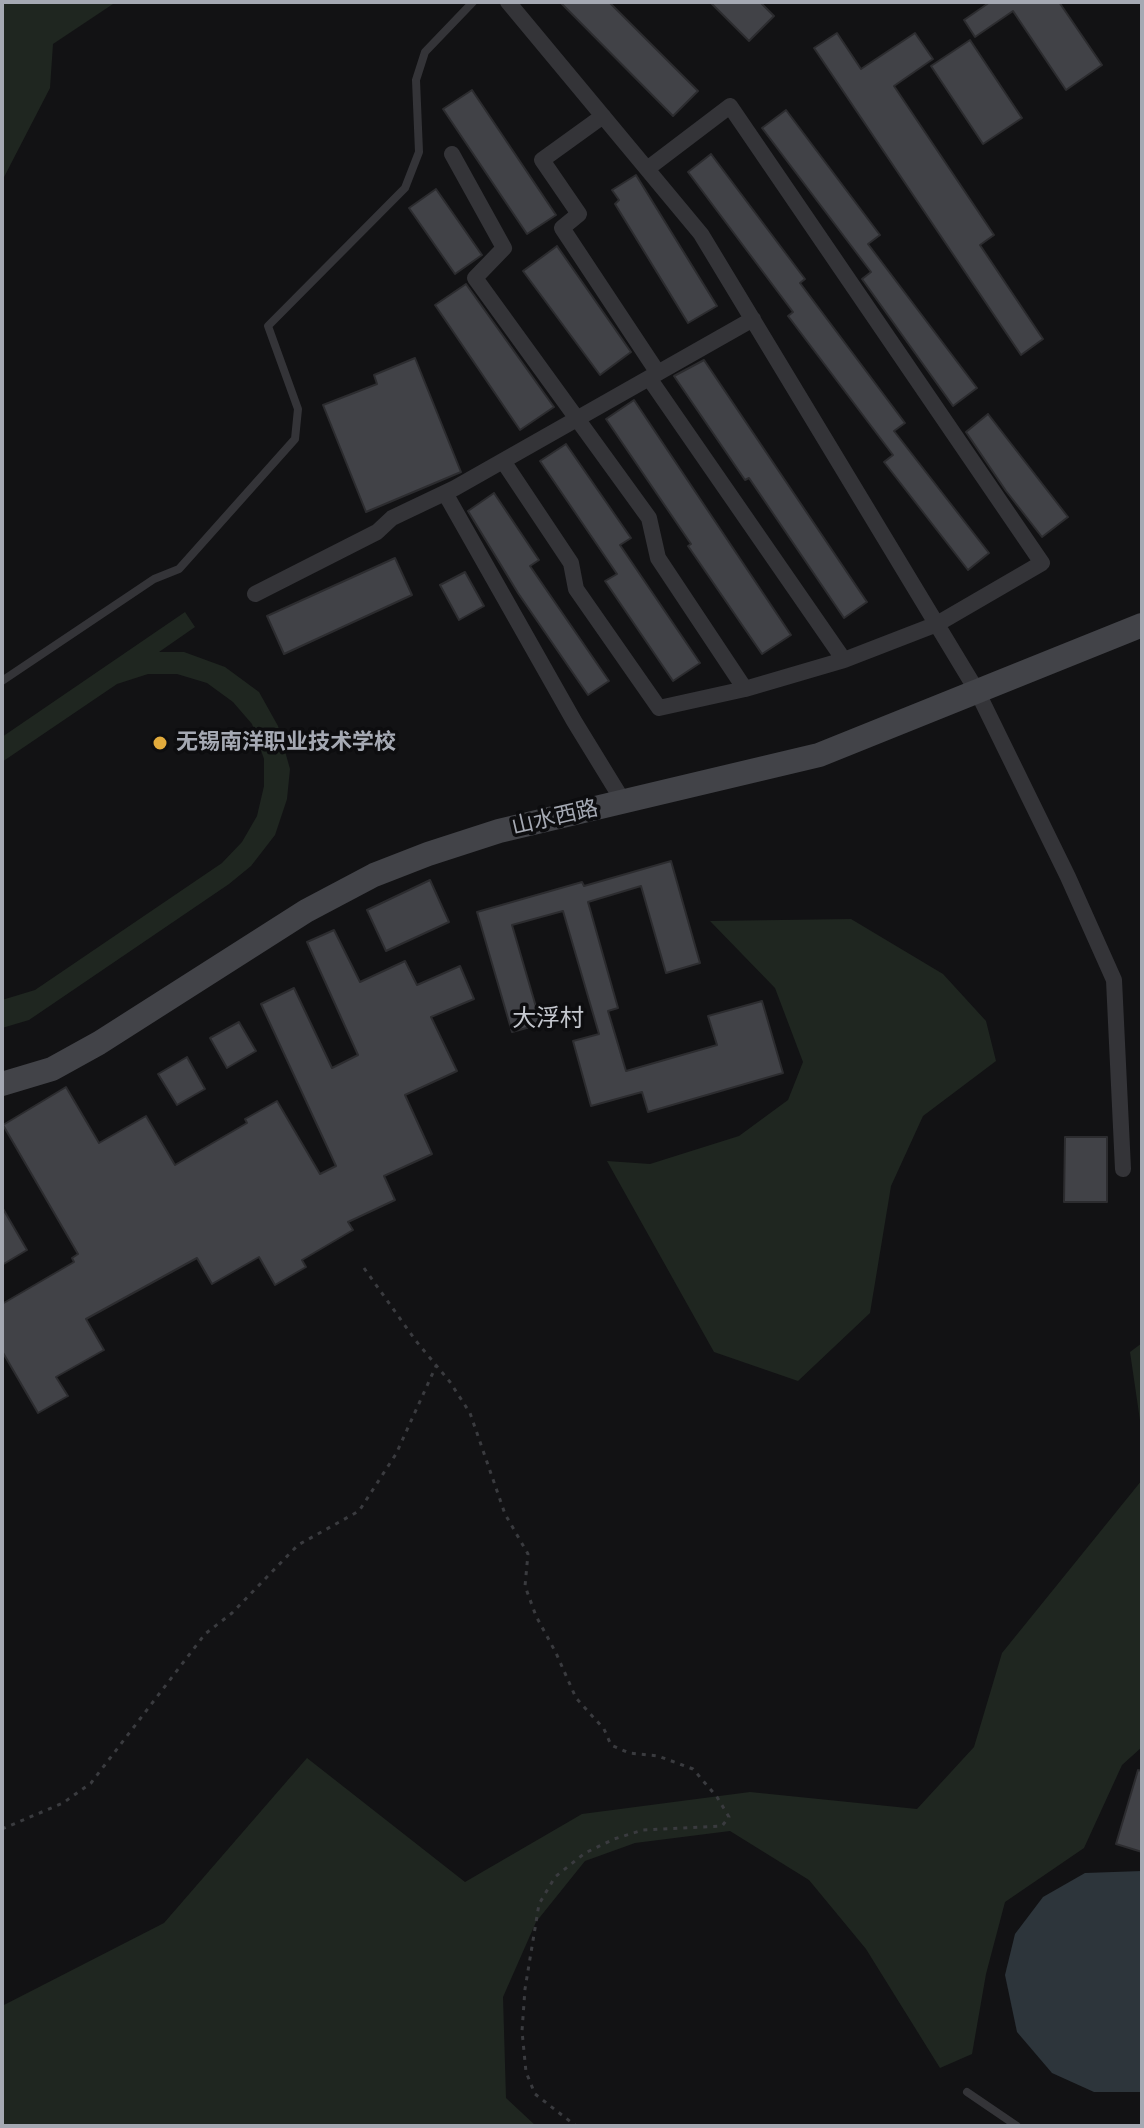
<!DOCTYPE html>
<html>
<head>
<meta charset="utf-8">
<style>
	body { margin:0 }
	#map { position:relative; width:1144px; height:2128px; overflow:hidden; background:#121214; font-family:"Open Sans",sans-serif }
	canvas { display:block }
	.frame { position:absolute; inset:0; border:4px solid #a5a9b3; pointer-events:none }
</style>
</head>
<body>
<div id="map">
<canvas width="1144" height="2128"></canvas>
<div class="frame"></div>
</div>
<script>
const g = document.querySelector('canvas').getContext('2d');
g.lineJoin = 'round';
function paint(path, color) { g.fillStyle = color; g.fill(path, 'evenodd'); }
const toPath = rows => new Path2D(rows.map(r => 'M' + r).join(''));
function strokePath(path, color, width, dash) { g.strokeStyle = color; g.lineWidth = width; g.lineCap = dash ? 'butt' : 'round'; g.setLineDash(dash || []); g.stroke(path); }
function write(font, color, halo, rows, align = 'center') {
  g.font = font + ' "Open Sans","Noto Sans SC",sans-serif'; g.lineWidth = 7; g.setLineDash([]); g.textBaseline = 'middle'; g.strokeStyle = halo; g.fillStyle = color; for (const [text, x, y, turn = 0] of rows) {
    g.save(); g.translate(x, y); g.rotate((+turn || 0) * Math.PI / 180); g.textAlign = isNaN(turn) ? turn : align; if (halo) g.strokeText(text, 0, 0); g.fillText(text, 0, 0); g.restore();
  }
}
const green = toPath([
	[2,2,116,2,53,44,50,88,2,181],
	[185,612,195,627,159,652,184,652,225,667,259,692,278,726,290,769,287,799,275,835,251,866,229,884,29,1020,2,1028,2,1000,35,990,222,863,242,842,257,816,264,786,264,759,252,724,233,702,207,683,177,674,148,674,117,684,2,762,2,737],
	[851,919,943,974,986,1021,996,1061,923,1116,891,1186,870,1313,798,1381,714,1352,607,1161,650,1164,739,1136,788,1100,803,1062,775,988,710,921],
	[1142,1343,1142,1434,1130,1352],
	[1142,1480,1142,1747,1122,1765,1084,1848,1005,1902,986,1974,972,2054,940,2068,866,1949,809,1880,730,1831,635,1843,585,1861,536,1922,503,1997,506,2098,536,2126,2,2126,2,2006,164,1923,307,1758,465,1882,582,1814,750,1792,917,1809,974,1747,1002,1653]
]);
const water = toPath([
	[1142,1871,1142,2092,1094,2092,1052,2073,1017,2032,1005,1975,1015,1934,1043,1897,1085,1873]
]);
const building = toPath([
	[560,2,609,2,698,91,673,116,560,2],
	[710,2,760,2,774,16,749,41,710,2],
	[990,2,1059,2,1102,65,1066,90,1013,11,975,37,964,20,990,2],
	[837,33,861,69,915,33,933,59,894,86,994,235,980,245,1043,339,1021,355,814,48,837,33],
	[970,40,1022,118,983,144,931,66,970,40],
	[472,90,556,215,527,234,443,109,472,90],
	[786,110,880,235,868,244,977,388,953,406,862,279,871,272,762,128,786,110],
	[711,154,805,279,800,283,905,423,894,431,989,553,968,570,884,462,893,455,788,316,793,312,688,172,711,154],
	[636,175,717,306,688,323,615,204,619,200,612,190,636,175],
	[436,189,482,255,455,274,409,208,436,189],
	[557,246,631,352,600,375,523,271,557,246],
	[466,284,554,407,520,430,435,305,466,284],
	[415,358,461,472,366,512,323,405,377,384,374,375,415,358],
	[704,360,867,602,844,618,749,478,745,480,674,376,704,360],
	[634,400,791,635,762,654,688,546,691,544,606,419,634,400],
	[988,414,1068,517,1042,537,1006,491,966,432,988,414],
	[566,444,631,538,620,545,700,663,673,681,605,581,617,574,540,461,566,444],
	[494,493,539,560,530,566,609,681,588,695,518,593,468,511,494,493],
	[395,558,412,595,284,654,267,616,395,558],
	[465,572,484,606,459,620,440,585,465,572],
	[671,861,700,963,666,973,641,886,588,902,618,1008,608,1011,626,1071,717,1045,708,1016,762,1001,783,1073,648,1112,642,1092,591,1106,573,1041,599,1034,563,911,512,925,541,1024,512,1032,477,912,582,882,584,886,671,861],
	[430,880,449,922,386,951,367,910,430,880],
	[334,930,360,982,405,961,417,985,460,966,474,999,431,1017,457,1071,405,1095,432,1154,384,1176,395,1200,348,1222,353,1230,302,1260,306,1267,275,1285,259,1257,212,1284,197,1258,86,1319,104,1350,56,1377,68,1396,38,1413,2,1351,2,1304,74,1262,72,1258,78,1254,3,1125,66,1087,99,1143,146,1116,175,1165,247,1123,245,1119,277,1101,320,1174,336,1166,261,1004,294,988,332,1068,358,1055,307,942,334,930],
	[239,1022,256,1051,227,1068,210,1038,239,1022],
	[187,1057,205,1089,177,1105,158,1074,187,1057],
	[1065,1137,1107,1137,1107,1202,1064,1202,1065,1137],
	[2,1207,27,1250,2,1265,2,1207],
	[1138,1770,1142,1771,1142,1852,1116,1844,1138,1770]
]);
const path = toPath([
	[364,1268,416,1341,450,1382,470,1413,505,1514,528,1554,525,1586,536,1616,556,1653,576,1698,604,1729,611,1745,629,1753,658,1756,693,1769,717,1797,729,1817,722,1826,643,1830,614,1839,585,1853,555,1877,539,1904,525,1989,522,2031,526,2072,535,2094,576,2126],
	[2,1829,63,1803,91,1783,205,1634,232,1613,298,1545,359,1511,396,1454,436,1366]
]);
const lane = toPath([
	[2,681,154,579,179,569,295,439,298,409,268,326,405,188,419,152,416,80,425,52,473,2],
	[967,2092,1017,2126]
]);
const street = toPath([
	[508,2,701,234,977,691,1068,877,1114,980,1123,1169],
	[603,116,542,160,579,214,562,228,658,373],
	[452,154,504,248,475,278,649,518,658,558,745,689,844,660],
	[647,169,730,106,1042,563,937,624,844,660,649,378],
	[503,461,571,563,576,589,659,708,745,689],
	[445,493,574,721,623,801],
	[255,594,377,532,392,518,455,488,753,319]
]);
const secondary = toPath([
	[2,1084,52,1069,99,1043,306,911,374,875,428,854,499,831,819,755,1142,625]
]);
const markers = [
	[160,743,8,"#e2ab3c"]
];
const poiNames = [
	["无锡南洋职业技术学校",176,743]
];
const streetNames = [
	["山水西路",555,818,-13]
];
const neighbourhoodNames = [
	["大浮村",548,1019]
];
paint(green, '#1f2620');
paint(water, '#2d353b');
paint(building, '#414247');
strokePath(building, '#2c2c2f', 2);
strokePath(path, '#3a3b3f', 3, [4, 6]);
strokePath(lane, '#343438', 8);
strokePath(street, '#343438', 16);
strokePath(secondary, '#424348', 24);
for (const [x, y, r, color] of markers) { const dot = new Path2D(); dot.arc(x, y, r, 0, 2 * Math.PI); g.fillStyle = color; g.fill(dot); strokePath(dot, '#0d0d0f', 3); }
write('bold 22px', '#a5a9b3', '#0d0d0f', poiNames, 'left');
write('22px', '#a5a9b3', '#0d0d0f', streetNames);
write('24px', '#c5c8cf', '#0d0d0f', neighbourhoodNames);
</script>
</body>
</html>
